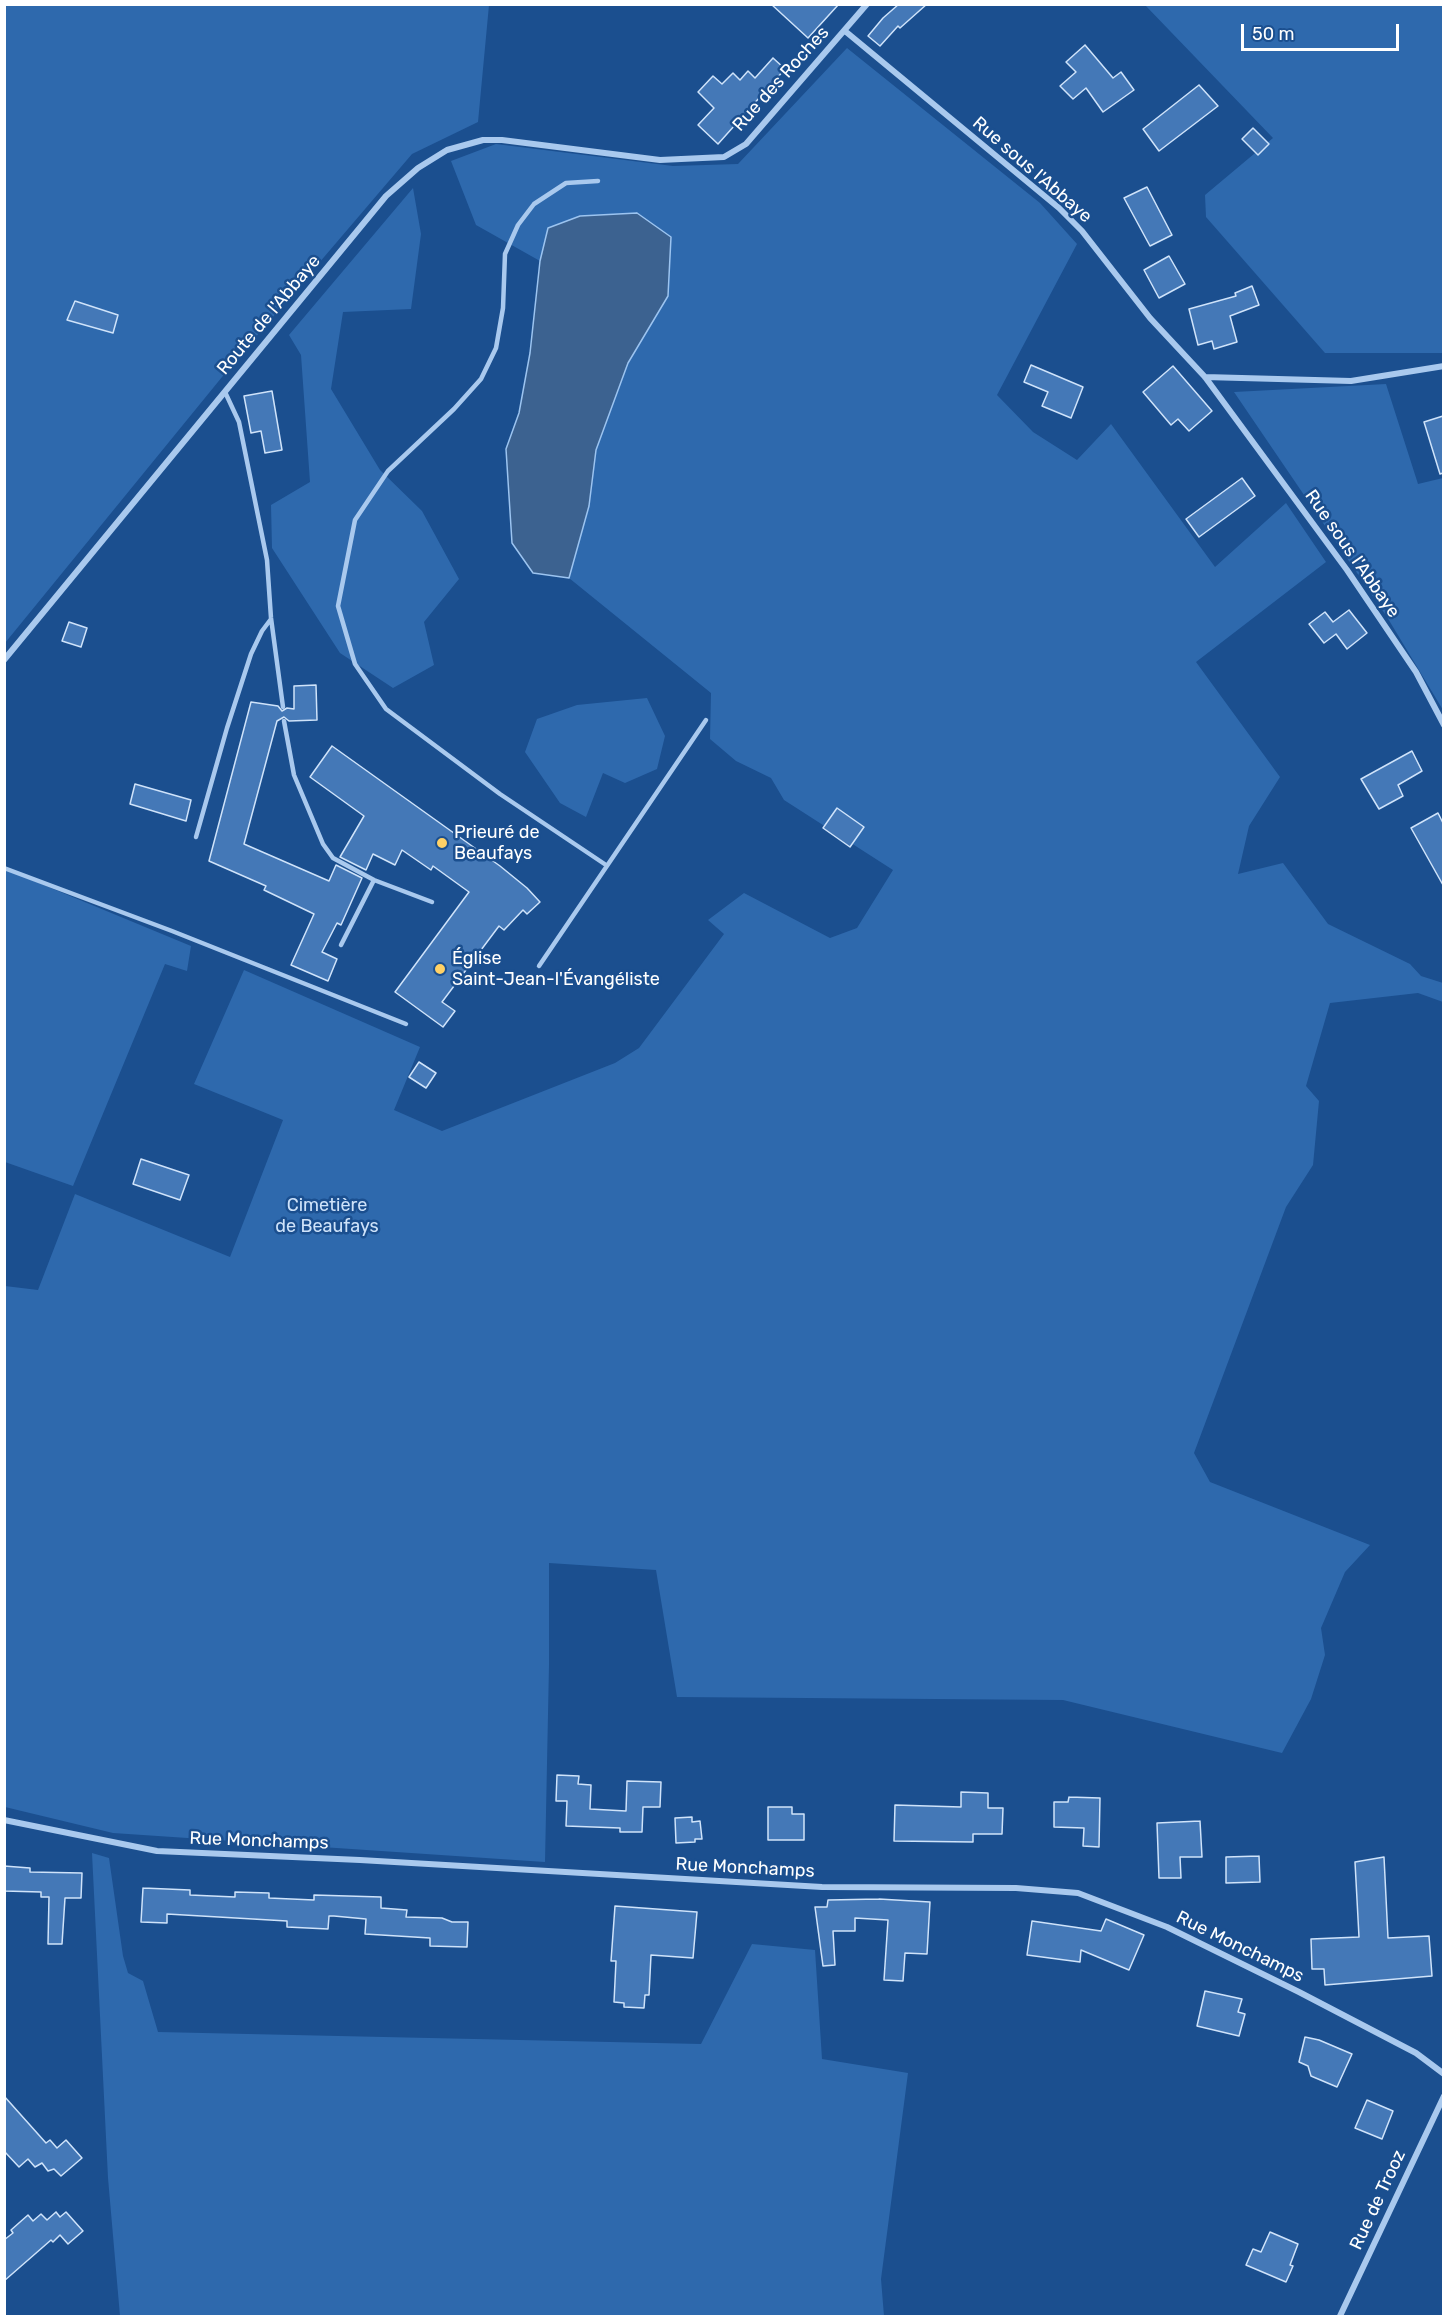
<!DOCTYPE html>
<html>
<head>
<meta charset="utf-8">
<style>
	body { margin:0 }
	#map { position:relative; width:1448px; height:2321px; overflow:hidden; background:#1b4f8f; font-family:Rubik,sans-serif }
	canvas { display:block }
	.frame { position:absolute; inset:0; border:6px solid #fff; pointer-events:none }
	.scale { position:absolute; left:1241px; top:24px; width:158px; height:27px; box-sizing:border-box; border:3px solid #fff; border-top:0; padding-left:8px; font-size:18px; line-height:21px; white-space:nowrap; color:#fff; -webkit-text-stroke:4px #1b4f8f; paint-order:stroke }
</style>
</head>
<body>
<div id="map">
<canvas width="1448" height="2321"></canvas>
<div class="frame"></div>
<div class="scale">50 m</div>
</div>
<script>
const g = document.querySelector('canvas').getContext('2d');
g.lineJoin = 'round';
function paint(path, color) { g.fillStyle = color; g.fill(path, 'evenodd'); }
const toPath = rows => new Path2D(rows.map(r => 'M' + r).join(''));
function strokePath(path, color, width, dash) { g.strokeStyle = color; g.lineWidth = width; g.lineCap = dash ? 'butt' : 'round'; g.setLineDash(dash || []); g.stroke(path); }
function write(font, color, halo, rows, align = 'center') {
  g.font = font + ' Rubik,sans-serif'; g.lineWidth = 5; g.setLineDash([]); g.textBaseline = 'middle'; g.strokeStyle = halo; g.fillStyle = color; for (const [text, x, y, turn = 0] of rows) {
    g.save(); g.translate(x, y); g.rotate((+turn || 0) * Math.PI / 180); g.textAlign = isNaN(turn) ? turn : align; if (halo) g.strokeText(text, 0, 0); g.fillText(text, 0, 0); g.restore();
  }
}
const green = toPath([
	[5,5,489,5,478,122,412,154,231,366,5,643],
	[1145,5,1443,5,1443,353,1325,353,1206,217,1205,195,1273,138],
	[847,48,1040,203,1077,244,997,395,1033,432,1077,460,1111,424,1215,567,1286,503,1326,562,1196,662,1280,777,1249,826,1238,874,1283,863,1328,924,1410,964,1421,976,1443,983,1443,1002,1418,993,1330,1003,1306,1086,1319,1101,1313,1165,1286,1207,1194,1453,1210,1482,1370,1545,1345,1572,1321,1628,1325,1655,1311,1699,1282,1753,1063,1700,677,1697,656,1570,549,1563,549,1665,545,1862,113,1833,5,1807,5,1286,38,1290,75,1194,230,1257,283,1120,194,1084,244,970,420,1047,394,1110,442,1131,615,1063,639,1048,724,934,708,920,744,893,830,938,857,928,893,870,784,800,771,778,736,761,710,739,711,693,569,578,589,506,596,450,628,363,668,296,548,228,540,261,476,225,451,161,496,144,673,166,738,164],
	[413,188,421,234,411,309,343,312,331,389,380,470,422,511,459,579,424,622,434,665,393,688,340,653,272,548,271,505,310,482,301,355,289,335],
	[1386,384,1418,484,1443,478,1443,710,1387,617,1234,392],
	[647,698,665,736,657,769,625,783,603,773,586,817,560,803,525,752,537,719,577,705],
	[5,869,191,946,187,971,165,964,73,1186,5,1162],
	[92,1853,109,1858,123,1956,128,1973,143,1981,158,2032,701,2044,752,1944,815,1950,822,2059,908,2073,881,2279,884,2316,120,2316,108,2178]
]);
const water = toPath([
	[637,213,671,237,668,296,628,363,596,450,589,506,569,578,533,573,512,543,506,449,519,413,530,353,540,261,548,228,580,216,637,213]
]);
const building = toPath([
	[771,4,839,4,808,38,771,4],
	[899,4,927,4,900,28,898,26,880,46,868,36,883,18,899,4],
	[1085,45,1113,78,1121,72,1134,90,1103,112,1086,88,1073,99,1060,86,1076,72,1066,62,1085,45],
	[773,58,785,69,718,144,698,125,714,108,698,92,713,76,722,84,733,73,740,80,748,71,755,78,773,58],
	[1199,85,1218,106,1159,151,1143,129,1199,85],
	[1253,128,1269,144,1258,155,1242,139,1253,128],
	[1147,187,1172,235,1150,246,1124,198,1147,187],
	[1169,256,1185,284,1159,298,1144,270,1169,256],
	[1252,286,1259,305,1230,316,1237,342,1214,349,1212,341,1198,345,1189,309,1236,296,1235,293,1252,286],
	[75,301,118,315,113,333,67,320,75,301],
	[1031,365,1083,387,1071,418,1042,406,1048,392,1024,382,1031,365],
	[1173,366,1212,411,1189,431,1178,419,1171,425,1143,392,1173,366],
	[272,391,282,450,265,453,261,431,251,433,244,396,272,391],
	[1443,416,1443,473,1440,474,1424,422,1443,416],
	[1242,478,1255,496,1199,537,1186,519,1242,478],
	[1349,610,1367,633,1347,649,1336,634,1324,643,1309,624,1325,612,1333,622,1349,610],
	[69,622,87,628,81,647,62,641,69,622],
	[316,685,317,720,289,721,284,717,277,721,244,844,329,881,336,865,362,878,341,925,337,923,322,952,337,959,328,981,291,965,314,914,264,890,266,886,209,861,251,702,278,706,282,711,287,708,294,709,294,686,316,685],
	[332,746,500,866,527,888,540,902,527,914,523,910,504,930,499,926,442,1002,455,1011,443,1027,395,992,469,892,433,866,431,870,402,850,395,865,373,854,366,870,340,857,364,816,310,777,332,746],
	[1412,751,1422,771,1398,785,1403,796,1379,809,1361,779,1412,751],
	[135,784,191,800,186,821,130,804,135,784],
	[837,808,864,827,850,847,823,828,837,808],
	[1438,813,1443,823,1443,885,1411,828,1438,813],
	[419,1062,436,1073,426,1088,409,1077,419,1062],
	[141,1159,189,1175,180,1200,133,1184,141,1159],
	[557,1775,579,1776,578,1784,591,1785,590,1809,626,1811,627,1781,661,1782,660,1807,643,1807,642,1832,620,1832,620,1828,566,1826,567,1801,556,1801,557,1775],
	[961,1792,988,1793,988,1808,1003,1808,1002,1834,973,1834,973,1842,894,1841,895,1805,961,1807,961,1792],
	[1069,1797,1100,1798,1099,1847,1083,1846,1084,1828,1054,1827,1054,1802,1068,1802,1069,1797],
	[768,1807,792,1807,792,1814,804,1814,804,1840,768,1840,768,1807],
	[692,1817,692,1822,700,1821,702,1839,695,1839,695,1842,676,1843,675,1818,692,1817],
	[1200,1821,1202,1857,1180,1857,1181,1878,1159,1878,1157,1823,1200,1821],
	[1259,1856,1260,1882,1226,1883,1226,1857,1259,1856],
	[1384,1857,1388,1938,1429,1936,1432,1976,1325,1985,1324,1969,1312,1969,1311,1939,1359,1937,1355,1862,1384,1857],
	[4,1866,30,1868,30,1872,82,1873,81,1898,65,1898,62,1944,48,1944,49,1897,41,1897,41,1892,4,1891,4,1866],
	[143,1888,190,1890,190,1895,235,1897,235,1892,269,1893,269,1898,314,1900,314,1895,381,1897,381,1908,407,1910,406,1917,442,1918,452,1922,468,1922,467,1947,430,1946,430,1938,365,1934,366,1919,334,1916,329,1916,328,1929,287,1927,287,1921,167,1914,167,1923,141,1922,143,1888],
	[879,1899,930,1902,927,1954,905,1953,903,1981,884,1980,888,1920,855,1918,855,1931,833,1931,835,1965,823,1966,815,1907,827,1907,828,1900,879,1899],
	[615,1906,697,1912,693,1958,651,1955,649,1995,645,1995,644,2008,624,2007,624,2003,614,2002,616,1961,611,1961,615,1906],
	[1106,1919,1144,1935,1129,1970,1081,1950,1080,1962,1027,1955,1032,1921,1101,1931,1106,1919],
	[1205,1991,1242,1999,1238,2012,1245,2014,1239,2036,1197,2026,1205,1991],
	[1305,2037,1319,2040,1352,2054,1337,2087,1311,2076,1308,2066,1299,2062,1305,2037],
	[4,2096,46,2143,50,2140,57,2148,66,2140,82,2158,61,2176,54,2169,48,2171,42,2163,35,2167,28,2159,19,2167,4,2151,4,2096],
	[1367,2100,1393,2111,1382,2139,1355,2128,1367,2100],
	[56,2212,60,2217,66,2212,83,2231,68,2244,60,2235,53,2242,51,2240,4,2281,4,2240,13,2233,11,2230,28,2215,33,2221,41,2214,47,2220,56,2212],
	[1270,2232,1298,2244,1290,2265,1293,2266,1286,2282,1246,2265,1253,2249,1261,2252,1270,2232]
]);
const lane = toPath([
	[598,181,566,183,534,204,518,225,505,254,503,308,496,348,481,379,454,409,388,471,355,520,338,606,355,664,386,709,500,794,606,865],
	[225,392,239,422,267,560,271,618,283,707],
	[284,721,294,775,323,844,333,858,374,880,432,902],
	[196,837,227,728,251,654,262,631,271,619],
	[4,868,172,931,406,1024],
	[341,945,374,880],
	[539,966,706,720]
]);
const street = toPath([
	[845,31,1059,208,1082,231,1150,318,1205,377,1347,570,1416,672,1444,725],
	[1205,377,1351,381,1444,366],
	[4,660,386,196,418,168,447,150,483,140,502,140,660,160,724,157,746,144,867,4],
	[4,1820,157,1851,360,1860,822,1887,1016,1888,1078,1893,1167,1927,1299,1992,1416,2053,1444,2074],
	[1340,2316,1444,2096]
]);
const markers = [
	[442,843,6,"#ffd166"],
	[440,969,6,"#ffd166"]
];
const streetNames = [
	["Rue des Roches",781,79,-48],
	["Rue sous l'Abbaye",1032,170,41],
	["Route de l'Abbaye",269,315,-50],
	["Rue sous l'Abbaye",1352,554,55],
	["Rue Monchamps",259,1841,2],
	["Rue Monchamps",745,1868,3],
	["Rue Monchamps",1240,1947,26],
	["Rue de Trooz",1378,2200,-65]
];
const poiNames = [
	["Prieuré de",454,833],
	["Beaufays",454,854],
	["Église",452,959],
	["Saint-Jean-l'Évangéliste",452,980]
];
const parkNames = [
	["Cimetière",327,1206],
	["de Beaufays",327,1227]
];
paint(green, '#2e69ad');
paint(water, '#3c6290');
strokePath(water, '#9cc4f0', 1.5);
paint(building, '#4478b7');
strokePath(building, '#cfe3fa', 1.5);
strokePath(lane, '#a9c9ee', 4.5);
strokePath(street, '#a9c9ee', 6);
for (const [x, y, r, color] of markers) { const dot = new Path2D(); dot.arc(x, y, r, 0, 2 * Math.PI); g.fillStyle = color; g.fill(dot); strokePath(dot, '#1b4f8f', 2); }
write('18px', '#fff', '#1b4f8f', streetNames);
write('18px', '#fff', '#1b4f8f', poiNames, 'left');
write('18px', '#cfe3fa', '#1b4f8f', parkNames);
</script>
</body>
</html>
